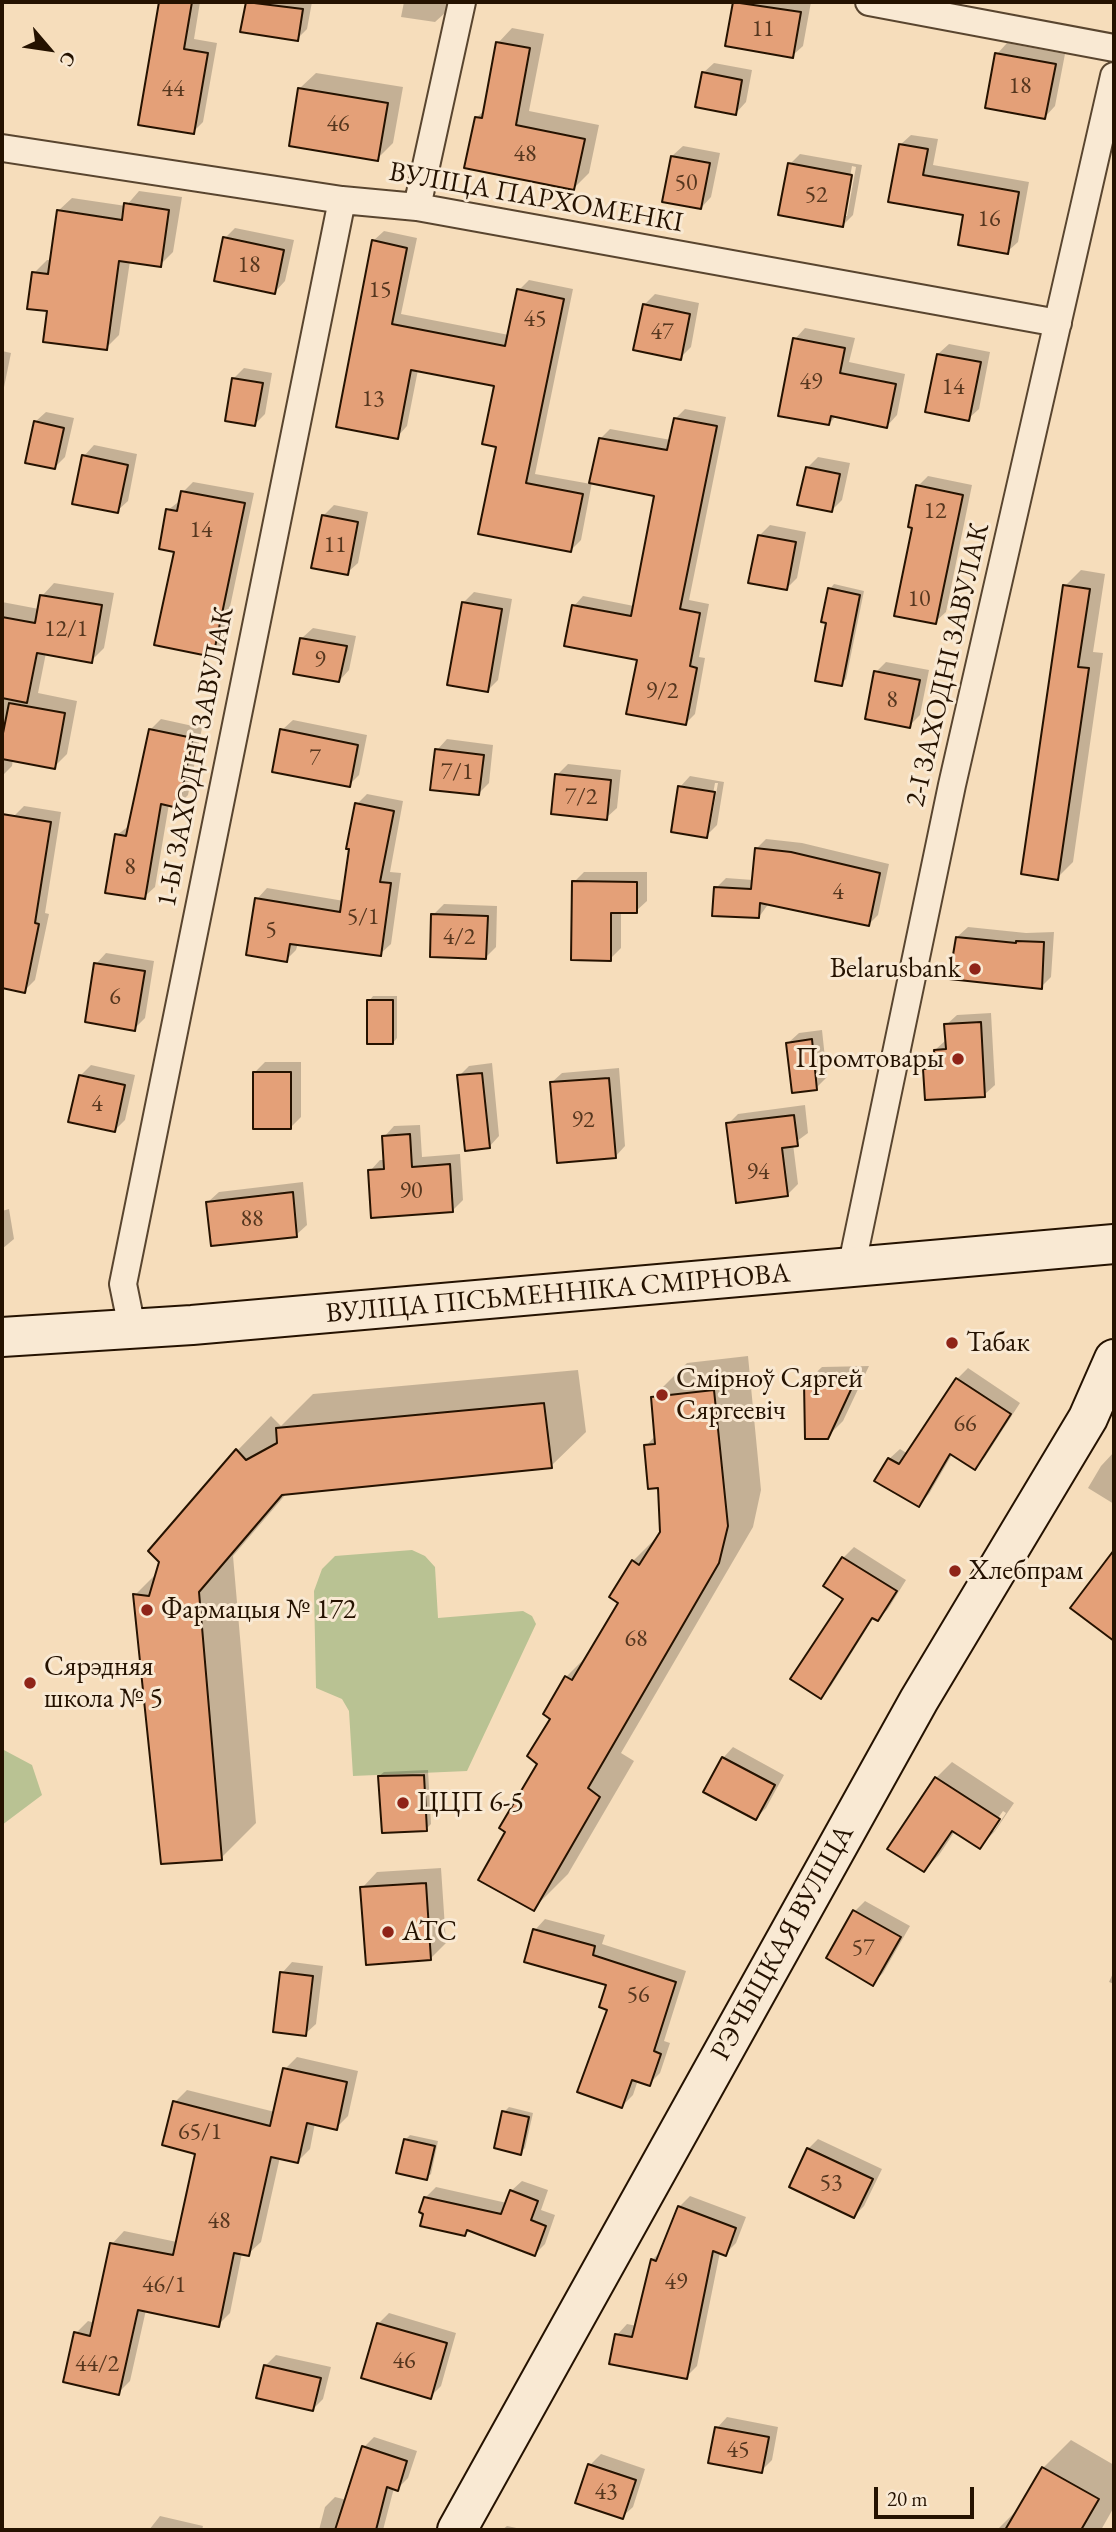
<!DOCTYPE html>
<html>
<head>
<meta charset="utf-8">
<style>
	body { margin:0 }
	#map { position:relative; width:1116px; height:2532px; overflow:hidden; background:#f6ddbb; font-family:"EB Garamond",serif }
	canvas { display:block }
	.frame { position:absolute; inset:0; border:4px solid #251200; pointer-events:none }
	.north { position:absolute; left:14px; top:14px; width:70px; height:70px; -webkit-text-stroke:5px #f9e9d3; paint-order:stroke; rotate:119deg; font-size:19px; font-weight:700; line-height:28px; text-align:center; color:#251200 }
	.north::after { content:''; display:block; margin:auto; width:24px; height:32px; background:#251200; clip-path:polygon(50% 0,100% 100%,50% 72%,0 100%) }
	.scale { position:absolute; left:874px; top:2487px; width:100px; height:32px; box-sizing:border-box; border:4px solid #251200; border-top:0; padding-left:9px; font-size:21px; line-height:24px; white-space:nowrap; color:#251200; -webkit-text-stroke:5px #f9e9d3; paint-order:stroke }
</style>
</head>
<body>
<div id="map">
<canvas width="1116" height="2532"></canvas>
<div class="frame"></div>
<div class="north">С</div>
<div class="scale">20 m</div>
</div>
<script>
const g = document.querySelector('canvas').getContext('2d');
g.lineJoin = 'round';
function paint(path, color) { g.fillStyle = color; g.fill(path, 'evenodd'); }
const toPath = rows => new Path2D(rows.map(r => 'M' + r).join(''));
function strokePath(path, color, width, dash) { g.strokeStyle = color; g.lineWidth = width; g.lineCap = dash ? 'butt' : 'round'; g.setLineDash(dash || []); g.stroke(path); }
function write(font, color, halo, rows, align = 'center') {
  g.font = font + ' "EB Garamond",serif'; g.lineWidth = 6; g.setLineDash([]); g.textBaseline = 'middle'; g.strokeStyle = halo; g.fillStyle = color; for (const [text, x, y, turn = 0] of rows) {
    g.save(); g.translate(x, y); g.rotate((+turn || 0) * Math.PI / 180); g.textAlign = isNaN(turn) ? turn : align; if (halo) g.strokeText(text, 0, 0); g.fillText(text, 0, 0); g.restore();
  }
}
const green = toPath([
	[412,1550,425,1556,435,1567,438,1618,523,1611,532,1616,536,1624,467,1771,353,1776,349,1711,342,1699,316,1688,314,1591,322,1569,335,1556],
	[2,1749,32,1765,42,1795,2,1825]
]);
const shadow = toPath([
	[157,2,200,2,194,39,217,43,203,122,193,132,160,2],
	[248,2,312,2,307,29,297,39,242,30],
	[404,2,447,2,446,12,435,22,401,17],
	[735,2,811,2,803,46,792,56,727,44],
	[512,28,544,34,529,111,599,125,589,173,574,188,476,118,486,109,498,43],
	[1007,43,1065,54,1055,106,1045,117,997,54],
	[714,63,752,70,746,102,736,113,703,73],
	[316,73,403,87,393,143,377,159,300,88],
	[911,135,938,139,933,165,1029,182,1018,242,1007,252,965,214,890,200,900,145],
	[683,146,720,153,711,197,701,208,672,156],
	[800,154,862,165,853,215,843,225,790,164],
	[852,166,856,167,847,216,843,216],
	[139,191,182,197,173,252,160,265,130,261,119,335,106,348,49,310,34,273,47,260,51,260,58,211,72,198,126,206],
	[235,228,294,240,285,281,275,292,225,238],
	[384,231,417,238,401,314,509,335,519,290,529,280,573,289,535,474,591,484,600,439,610,429,671,440,675,419,685,409,726,417,689,600,709,604,699,657,705,658,695,714,685,724,639,659,574,606,583,596,634,606,656,495,592,482,581,540,571,550,498,445,496,385,418,370,407,426,397,437,373,241],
	[655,294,699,303,691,347,680,358,644,305],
	[805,328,855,338,849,362,905,374,897,415,887,426,836,416,829,424,795,339],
	[949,344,990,352,979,409,968,419,938,354],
	[2,351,11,353,2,397],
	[244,368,272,373,265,414,255,424,233,379],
	[46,412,74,418,65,457,55,467,35,422],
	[94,445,137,454,128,501,117,511,84,456],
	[818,457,850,463,842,500,832,510,807,468],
	[928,476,972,485,946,612,935,622,914,527,918,486],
	[193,482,254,493,222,645,212,655,176,550,168,510,181,500,183,492],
	[334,505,368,512,358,563,347,573,323,516],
	[770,525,806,532,797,578,787,588,760,535],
	[1081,570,1105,574,1093,652,1103,653,1073,862,1057,878,1065,586],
	[54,583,114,593,104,648,91,661,46,653,38,693,77,701,67,754,54,767,13,759,12,766,2,776,2,602,39,609,42,596],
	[834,584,864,591,846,679,841,684,828,622,830,589],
	[474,592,512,599,498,680,488,690,463,603],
	[313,628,356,636,349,670,339,681,302,638],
	[886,662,929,670,920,715,909,726,876,672],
	[161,719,202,728,188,795,177,806,169,804,155,887,144,897,117,835,130,825,150,730],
	[293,720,367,735,359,775,349,785,282,730],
	[447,739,493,745,489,783,478,794,437,750],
	[568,764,621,770,617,808,606,818,557,775],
	[690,776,724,782,717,825,706,836,680,787],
	[715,783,718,783,710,827,707,827],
	[367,794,403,801,390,872,401,873,391,944,380,954,298,943,296,950,286,960,257,899,267,888,344,901,357,804],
	[24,806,61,812,45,913,49,914,35,980,24,991,2,986,2,889,13,817],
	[766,839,802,843,889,864,878,915,869,924,769,903,759,917,716,888,726,878,753,880,756,849],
	[584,872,647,872,647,901,636,911,621,911,621,948,610,959,574,882],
	[444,904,497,906,496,947,485,958,433,915],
	[968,927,1026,933,1054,932,1051,977,1041,987,957,937],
	[106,953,154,961,145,1018,134,1029,96,964],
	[373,996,397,996,397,1038,393,1043,369,1001],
	[991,1013,995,1085,984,1095,925,1070,936,1059,935,1050,946,1040,946,1025,957,1015],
	[822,1030,827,1077,816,1088,788,1043,799,1033],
	[265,1062,301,1062,301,1117,291,1127,255,1072],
	[492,1063,499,1136,489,1147,459,1076,469,1066],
	[91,1065,135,1075,125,1120,115,1130,80,1076],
	[619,1068,625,1146,615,1157,551,1083,562,1073],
	[805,1105,808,1133,793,1144,798,1184,787,1195,728,1124,738,1114],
	[420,1125,422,1157,460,1154,463,1200,452,1211,370,1171,380,1160,385,1160,384,1137,394,1126],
	[303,1182,307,1225,296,1235,208,1202,219,1192],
	[9,1209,14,1239,2,1249,2,1211],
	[748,1356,761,1490,753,1527,621,1753,634,1761,568,1874,533,1909,508,1832,539,1763,552,1718,545,1713,566,1677,590,1653,621,1602,633,1561,661,1533,660,1486,646,1446,656,1435,653,1397,687,1363],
	[869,1366,843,1421,827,1437,806,1382,822,1367],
	[968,1368,1020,1403,985,1457,975,1468,953,1453,929,1494,918,1505,889,1459,900,1449,908,1454,957,1379],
	[578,1370,586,1432,551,1466,287,1493,233,1556,256,1823,221,1858,135,1595,158,1572,237,1451,271,1416,281,1426,313,1394],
	[1114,1452,1114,1504,1088,1488,1101,1466],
	[854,1547,906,1580,888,1609,878,1619,874,1617,831,1686,820,1696,845,1598,843,1558],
	[733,1747,784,1775,766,1808,756,1818,723,1758],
	[952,1762,1014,1803,995,1831,980,1847,955,1831,939,1855,924,1870,936,1778],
	[1003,1811,1006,1813,994,1831,989,1831],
	[428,1770,431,1824,426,1829,379,1776,384,1772],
	[441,1868,446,1943,430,1959,362,1888,377,1872],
	[865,1901,910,1926,883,1973,873,1983,855,1911],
	[545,1919,605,1935,602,1944,686,1971,664,2041,670,2043,660,2073,649,2084,638,2080,633,2095,622,2106,608,1984,535,1930],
	[292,1962,323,1966,316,2024,305,2034,282,1973],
	[1114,1971,1114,1984,1109,1982],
	[297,2057,358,2071,348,2116,336,2128,315,2123,310,2149,298,2161,280,2157,261,2242,248,2254,242,2253,230,2313,218,2325,146,2310,130,2381,118,2393,76,2333,88,2321,95,2323,112,2244,124,2231,177,2242,197,2153,175,2102,187,2090,275,2112,285,2069],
	[509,2107,533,2113,525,2148,520,2153,504,2112],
	[410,2135,438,2141,431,2174,426,2178,405,2140],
	[818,2139,882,2169,864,2206,854,2216,808,2149],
	[522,2181,548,2190,541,2210,555,2215,545,2244,535,2254,469,2230,465,2234,425,2198,436,2187,507,2203,511,2191],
	[690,2196,746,2217,736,2243,725,2254,720,2252,697,2366,686,2377,617,2335,627,2324,637,2326,652,2260,662,2250,679,2207],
	[389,2313,456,2333,441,2386,430,2397,378,2324],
	[276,2355,331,2367,323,2399,313,2409,265,2366],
	[727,2417,778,2427,772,2460,761,2471,717,2428],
	[374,2437,417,2451,408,2478,397,2489,394,2488,383,2530,319,2530,325,2507,335,2497,347,2500,364,2447],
	[1071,2440,1114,2465,1114,2507,1101,2530,997,2530,1021,2506,1043,2468],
	[601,2454,645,2469,633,2507,622,2517,590,2465],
	[160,2516,203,2526,202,2530,149,2530],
	[507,2526,526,2530,502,2530]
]);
const building = toPath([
	[159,2,192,2,184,49,208,53,194,134,138,125,159,2],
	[246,2,303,9,298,41,240,32,246,2],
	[733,2,801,12,793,58,725,46,733,2],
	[496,42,530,48,516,125,585,139,574,190,464,168,475,117,482,118,496,42],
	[995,53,1056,64,1045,119,985,108,995,53],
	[702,72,742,80,736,115,695,107,702,72],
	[298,88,388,103,378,161,289,146,298,88],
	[899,144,928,149,923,175,1019,192,1008,254,958,245,963,215,888,202,899,144],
	[671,156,710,163,701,209,662,202,671,156],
	[788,163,852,175,843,227,778,215,788,163],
	[124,203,169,210,161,267,119,261,107,350,43,342,47,311,27,309,32,272,48,274,57,210,122,220,124,203],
	[223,237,284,250,275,294,214,281,223,237],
	[372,240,407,248,392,324,505,346,517,289,564,299,526,483,583,494,571,552,478,534,496,447,482,444,494,386,411,370,398,439,336,427,372,240],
	[643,304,690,314,681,360,633,350,643,304],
	[793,338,845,348,840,373,896,384,887,428,831,416,829,425,778,416,793,338],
	[937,354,981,362,969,421,925,412,937,354],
	[232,378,263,383,255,426,225,421,232,378],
	[674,418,717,426,680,609,700,613,690,666,697,668,686,725,626,714,637,660,564,646,572,605,631,616,654,496,589,483,599,438,667,450,674,418],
	[34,421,64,428,55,469,25,463,34,421],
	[82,455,128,465,118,513,72,504,82,455],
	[806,467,840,474,832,512,797,505,806,467],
	[916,485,963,495,936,624,894,616,912,528,908,527,916,485],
	[181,491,245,503,213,657,154,645,174,552,159,549,166,509,177,511,181,491],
	[322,515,358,522,348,575,311,568,322,515],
	[758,535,796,542,787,590,748,583,758,535],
	[1063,585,1090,589,1078,667,1089,668,1058,880,1021,874,1063,585],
	[828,588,860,595,842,686,815,681,826,623,821,622,828,588],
	[40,595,102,605,92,663,37,653,27,703,2,698,2,617,35,623,40,595],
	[462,602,502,609,488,692,447,685,462,602],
	[300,638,347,646,339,682,293,674,300,638],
	[874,671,920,680,910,728,865,719,874,671],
	[9,703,65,713,55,769,2,759,2,738,9,703],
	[149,729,193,738,178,808,161,804,145,899,105,893,115,834,126,836,149,729],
	[280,729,358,745,350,787,272,772,280,729],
	[435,749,484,755,479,795,430,790,435,749],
	[555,774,611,780,607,820,551,814,555,774],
	[678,786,715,792,707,838,671,832,678,786],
	[355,803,394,811,380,882,391,883,381,956,290,944,287,962,246,955,255,898,340,912,349,849,346,849,355,803],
	[2,814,51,822,35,923,39,924,25,993,2,988,2,814],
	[755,848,791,852,880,873,869,926,760,903,759,918,712,916,714,887,751,889,755,848],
	[572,881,637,882,637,913,611,913,611,961,571,960,572,881],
	[431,914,488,916,486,959,430,957,431,914],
	[956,937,1016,943,1016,941,1044,942,1042,989,949,979,956,937],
	[94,963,145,971,135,1031,85,1022,94,963],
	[367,1000,393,1000,393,1044,367,1044,367,1000],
	[981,1022,985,1097,925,1100,923,1069,935,1069,934,1050,946,1049,944,1024,981,1022],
	[812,1039,817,1090,792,1093,786,1043,812,1039],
	[253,1072,291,1072,291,1129,253,1129,253,1072],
	[482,1073,490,1148,465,1151,457,1075,482,1073],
	[79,1075,125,1085,115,1132,68,1122,79,1075],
	[609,1078,616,1158,557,1163,550,1082,609,1078],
	[794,1115,798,1146,782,1148,788,1196,736,1203,726,1123,794,1115],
	[410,1134,412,1167,450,1164,453,1212,371,1218,368,1170,384,1169,382,1136,410,1134],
	[293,1192,297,1237,211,1246,206,1202,293,1192],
	[956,1378,1011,1414,975,1470,950,1454,919,1507,874,1481,888,1458,899,1464,956,1378],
	[855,1381,828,1439,805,1439,804,1382,855,1381],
	[714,1390,728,1526,719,1563,588,1788,600,1797,534,1911,478,1880,505,1832,499,1828,537,1764,527,1756,550,1719,543,1714,565,1676,572,1680,618,1603,609,1597,632,1560,639,1565,660,1532,658,1488,648,1489,644,1445,655,1444,651,1397,714,1390],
	[544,1403,552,1468,282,1495,199,1592,222,1860,161,1864,133,1594,149,1596,159,1562,148,1551,236,1449,246,1460,277,1443,276,1428,544,1403],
	[1114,1550,1114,1641,1070,1608,1114,1550],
	[842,1557,897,1591,878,1621,872,1618,821,1699,790,1679,843,1599,823,1586,842,1557],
	[722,1757,775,1785,756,1820,703,1792,722,1757],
	[424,1775,427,1831,382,1833,378,1776,424,1775],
	[935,1777,1000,1819,980,1849,952,1831,924,1872,887,1849,935,1777],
	[426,1883,431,1960,366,1965,360,1887,426,1883],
	[853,1910,901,1937,873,1986,826,1958,853,1910],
	[533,1929,595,1946,593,1955,676,1982,654,2051,661,2054,650,2086,632,2080,622,2108,577,2092,607,2010,599,2007,606,1985,524,1962,533,1929],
	[280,1972,313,1976,306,2036,273,2032,280,1972],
	[283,2068,347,2082,337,2130,307,2123,298,2163,271,2157,249,2256,234,2253,219,2327,138,2310,119,2395,63,2382,74,2332,90,2336,110,2243,173,2255,195,2154,162,2145,173,2101,270,2126,283,2068],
	[502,2111,529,2117,521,2155,494,2148,502,2111],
	[404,2139,435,2146,427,2180,396,2173,404,2139],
	[807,2148,873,2179,854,2218,789,2187,807,2148],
	[510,2190,538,2201,531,2220,546,2226,535,2256,467,2230,465,2236,420,2226,423,2214,419,2212,424,2197,501,2214,510,2190],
	[678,2206,736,2228,726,2256,713,2251,687,2379,609,2364,615,2334,632,2337,651,2259,656,2261,678,2206],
	[377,2323,447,2343,431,2399,361,2378,377,2323],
	[264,2365,321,2378,313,2411,256,2398,264,2365],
	[715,2427,769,2437,762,2473,708,2463,715,2427],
	[362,2446,407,2461,398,2491,387,2487,376,2530,335,2530,362,2446],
	[588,2464,636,2480,623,2519,575,2503,588,2464],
	[1042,2467,1099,2499,1081,2530,1005,2530,1042,2467]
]);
const minor = toPath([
	[869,2,1114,48],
	[2,148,342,200,417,207,1058,323],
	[417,207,462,2],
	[851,1269,952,785,1114,76],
	[132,1328,123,1284,342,200]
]);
const secondary = toPath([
	[2,1337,192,1325,1114,1244],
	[457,2530,919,1700,1088,1418,1114,1359]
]);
const markers = [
	[975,969,7,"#8f2418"],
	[958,1059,7,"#8f2418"],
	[952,1343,7,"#8f2418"],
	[662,1395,7,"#8f2418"],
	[955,1571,7,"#8f2418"],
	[147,1610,7,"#8f2418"],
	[30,1683,7,"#8f2418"],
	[403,1803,7,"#8f2418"],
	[388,1932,7,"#8f2418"]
];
const numberNames = [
	["11",763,29],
	["18",1020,86],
	["44",173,89],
	["46",338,124],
	["48",525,154],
	["50",686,183],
	["52",816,195],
	["16",989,219],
	["18",249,265],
	["15",380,290],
	["45",535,319],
	["47",662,332],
	["49",811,382],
	["14",953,387],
	["13",373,399],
	["12",935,511],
	["14",201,530],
	["11",335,545],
	["10",919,599],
	["12/1",66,629],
	["9",320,660],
	["9/2",662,691],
	["8",892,700],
	["7",315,758],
	["7/1",457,772],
	["7/2",581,797],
	["8",130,867],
	["4",838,892],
	["5/1",363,917],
	["5",271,930],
	["4/2",459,937],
	["6",115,997],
	["4",97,1104],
	["92",583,1120],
	["94",758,1172],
	["90",411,1191],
	["88",252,1219],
	["66",965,1424],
	["68",636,1639],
	["57",863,1948],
	["56",638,1995],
	["65/1",200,2132],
	["53",831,2183],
	["48",219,2221],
	["49",676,2282],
	["46/1",164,2285],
	["46",404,2361],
	["44/2",97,2364],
	["45",738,2450],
	["43",606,2492]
];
const streetNames = [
	["ВУЛІЦА ПАРХОМЕНКІ",536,198,10],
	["2-І ЗАХОДНІ ЗАВУЛАК",948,665,-77],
	["1-Ы ЗАХОДНІ ЗАВУЛАК",196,757,-79],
	["ВУЛІЦА ПІСЬМЕННІКА СМІРНОВА",558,1294,-5],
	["РЭЧЫЦКАЯ ВУЛІЦА",783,1943,-61]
];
const poiNames = [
	["Belarusbank",961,969,"right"],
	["Промтовары",944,1059,"right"],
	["Табак",966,1343],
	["Смірноў Сяргей",676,1379],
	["Сяргеевіч",676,1411],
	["Хлебпрам",969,1571],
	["Фармацыя № 172",161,1610],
	["Сярэдняя",44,1667],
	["школа № 5",44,1699],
	["ЦЦП 6-5",417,1803],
	["АТС",402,1932]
];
paint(green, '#b9c293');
paint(shadow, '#0003');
paint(building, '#e4a078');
strokePath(building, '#251200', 2);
strokePath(minor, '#59452f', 30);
strokePath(secondary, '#251200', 42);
strokePath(minor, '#f9e9d3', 26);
strokePath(secondary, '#f9e9d3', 38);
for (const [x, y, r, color] of markers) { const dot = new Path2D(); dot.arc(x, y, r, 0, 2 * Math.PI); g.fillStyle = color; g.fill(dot); strokePath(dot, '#f9e9d3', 2.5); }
write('24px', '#55361e', null, numberNames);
write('28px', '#251200', '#f9e9d3', streetNames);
write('28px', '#251200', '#f9e9d3', poiNames, 'left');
</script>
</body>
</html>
